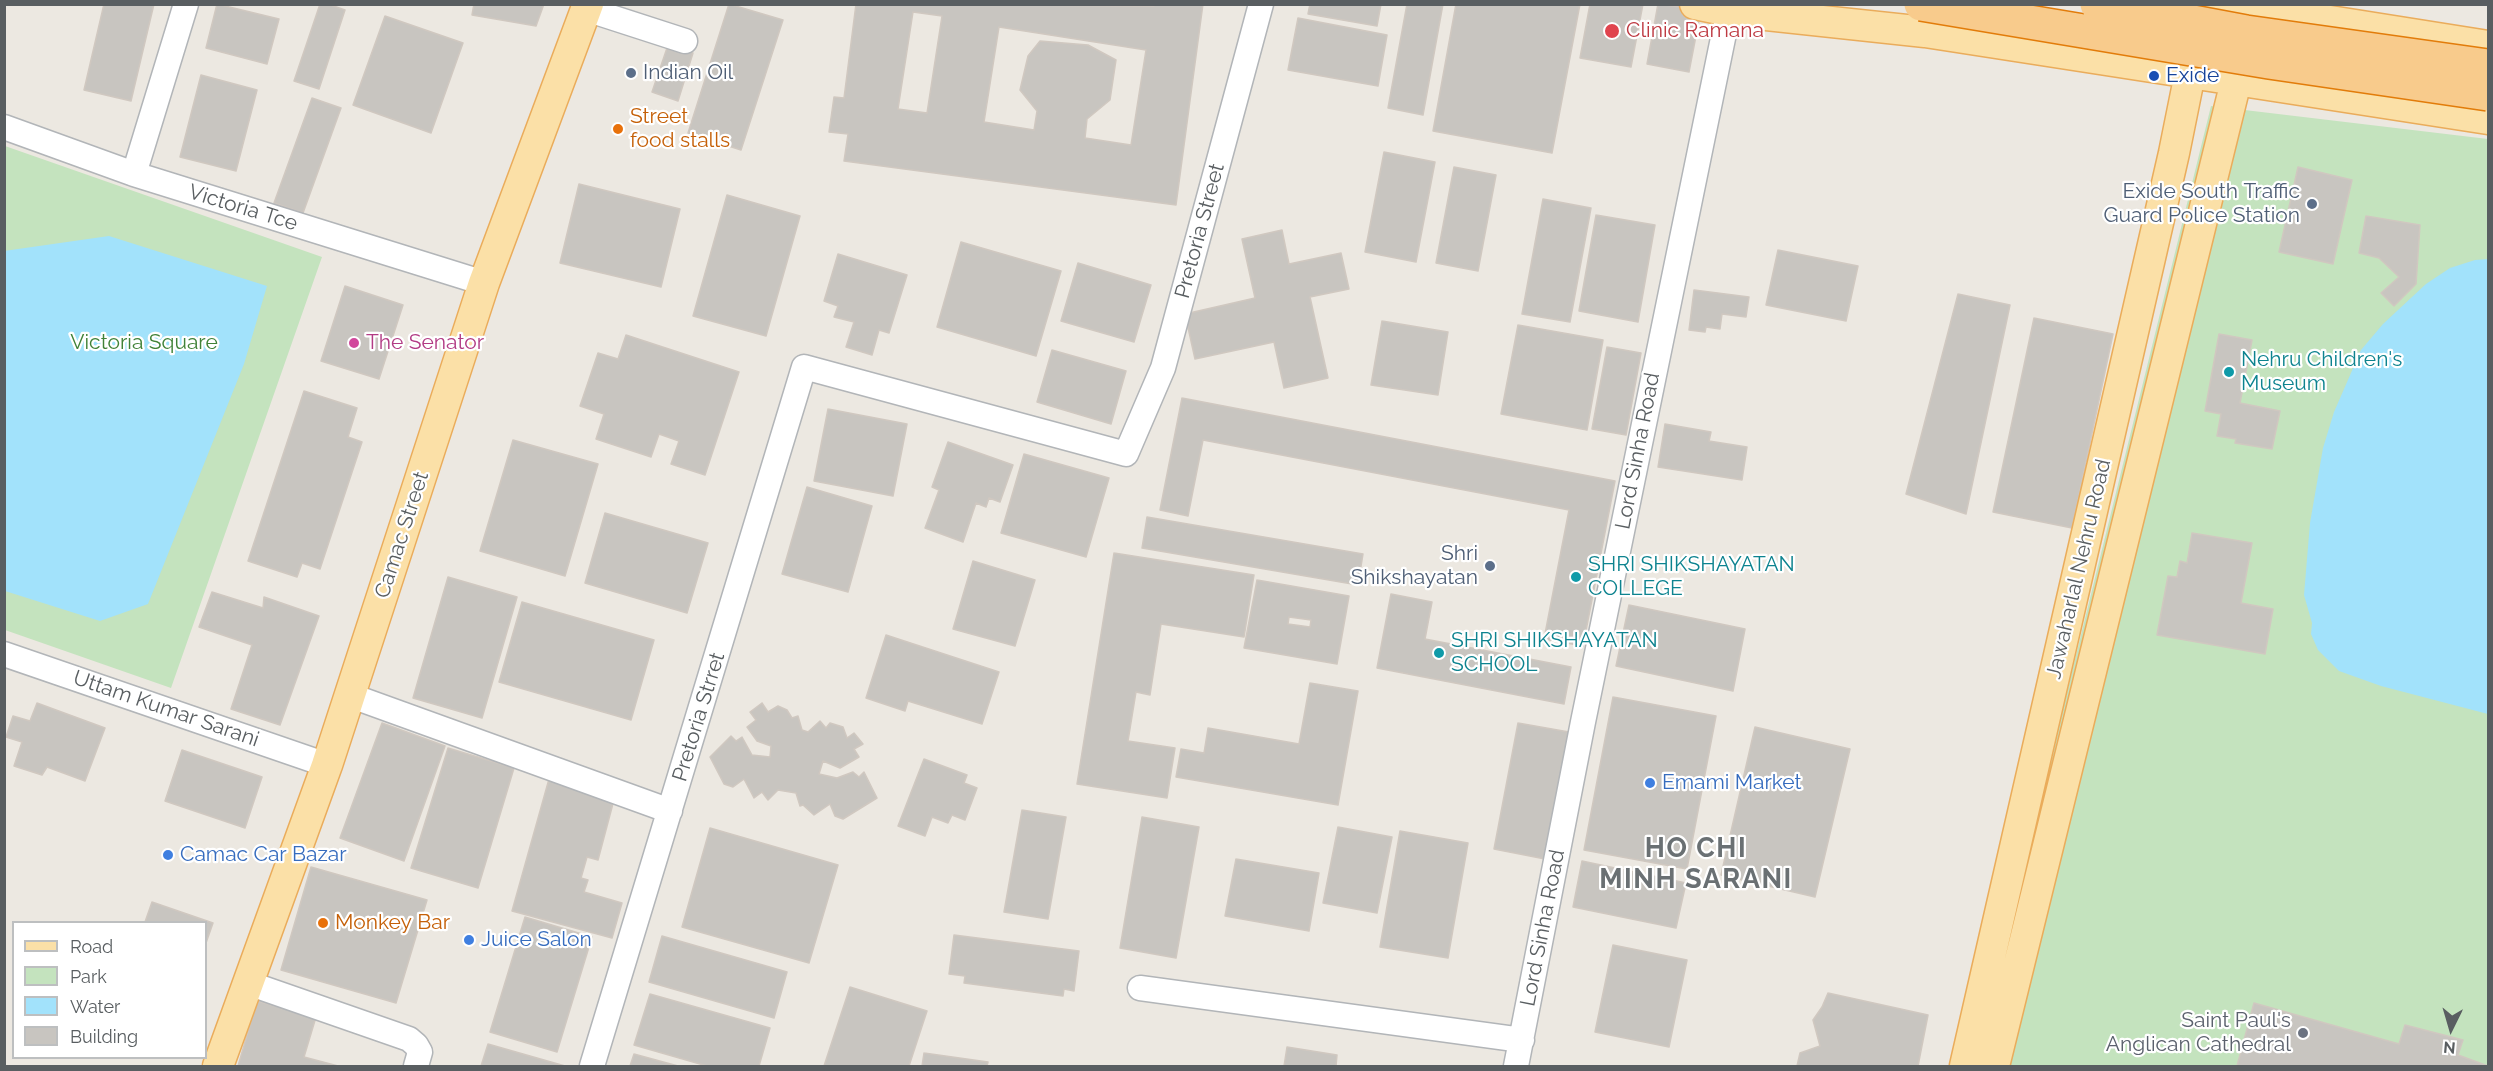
<!DOCTYPE html>
<html>
<head>
<meta charset="utf-8">
<style>
	body { margin:0 }
	#map { position:relative; width:2493px; height:1071px; overflow:hidden; background:#ece8e1; font-family:Raleway,sans-serif }
	canvas { display:block }
	.frame { position:absolute; inset:0; border:6px solid #595e61; pointer-events:none }
	.legend { position:absolute; left:12px; top:921px; width:195px; height:138px; box-sizing:border-box; background:#fff; border:2px solid #bdbfc0; margin:0; padding:8px 10px; list-style:none; font-size:18px; color:#595e61 }
	.legend li { display:flex; align-items:center; gap:12px; height:30px }
	.legend b { width:30px; border:2px solid #bdbfc0 }
	.north { position:absolute; left:2421px; top:999px; width:60px; height:60px; -webkit-text-stroke:4px #fff; paint-order:stroke; rotate:185deg; font-size:16px; font-weight:700; line-height:24px; text-align:center; color:#595e61 }
	.north::after { content:''; display:block; margin:auto; width:21px; height:27px; background:#595e61; clip-path:polygon(50% 0,100% 100%,50% 72%,0 100%) }
</style>
</head>
<body>
<div id="map">
<canvas width="2493" height="1071"></canvas>
<div class="frame"></div>
<ul class="legend">
<li><b style="height:8px;background:#fbe0a7"></b>Road</li>
<li><b style="height:16px;background:#c4e3be"></b>Park</li>
<li><b style="height:16px;background:#a2e2fb"></b>Water</li>
<li><b style="height:16px;background:#c8c5c0"></b>Building</li>
</ul>
<div class="north">N</div>
</div>
<script>
const g = document.querySelector('canvas').getContext('2d');
g.lineJoin = 'round';
function paint(path, color) { g.fillStyle = color; g.fill(path, 'evenodd'); }
const toPath = rows => new Path2D(rows.map(r => 'M' + r).join(''));
function strokePath(path, color, width, dash) { g.strokeStyle = color; g.lineWidth = width; g.lineCap = dash ? 'butt' : 'round'; g.setLineDash(dash || []); g.stroke(path); }
function write(font, color, halo, rows, align = 'center') {
  g.font = font + ' Raleway,sans-serif'; g.lineWidth = 4.5; g.setLineDash([]); g.textBaseline = 'middle'; g.strokeStyle = halo; g.fillStyle = color; for (const [text, x, y, turn = 0] of rows) {
    g.save(); g.translate(x, y); g.rotate((+turn || 0) * Math.PI / 180); g.textAlign = isNaN(turn) ? turn : align; if (halo) g.strokeText(text, 0, 0); g.fillText(text, 0, 0); g.restore();
  }
}
const green = toPath([
	[2211,106,2488,139,2488,1066,1983,1066,2066,696],
	[5,146,322,257,171,688,5,630]
]);
const water = toPath([
	[109,236,267,286,244,364,148,604,100,621,5,591,4,251],
	[2488,259,2488,714,2381,686,2339,671,2318,650,2311,634,2312,623,2304,595,2310,523,2323,448,2334,412,2361,350,2383,324,2426,284,2450,268,2475,260]
]);
const building = toPath([
	[104,4,154,4,131,101,84,90,104,4],
	[217,4,279,19,267,64,206,48,217,4],
	[320,4,328,4,345,10,319,89,294,81,320,4],
	[474,4,544,4,536,26,472,15,474,4],
	[729,4,783,20,741,150,688,133,729,4],
	[856,4,1154,6,1155,4,1203,4,1176,205,844,161,848,134,829,132,834,97,844,98,856,4],
	[913,12,942,16,927,113,898,109,913,12],
	[999,27,1146,50,1131,145,1085,138,1087,119,1110,100,1116,60,1088,45,1040,41,1028,56,1020,90,1037,111,1034,130,984,122,999,27],
	[1310,4,1381,4,1377,26,1308,14,1310,4],
	[1407,4,1443,4,1423,115,1388,108,1407,4],
	[1456,4,1580,4,1552,153,1433,131,1456,4],
	[1590,4,1643,4,1631,67,1580,58,1590,4],
	[1658,4,1701,10,1689,72,1647,64,1658,4],
	[385,16,463,43,431,133,353,105,385,16],
	[1298,18,1387,35,1378,86,1288,70,1298,18],
	[668,45,693,53,678,101,652,92,668,45],
	[201,75,257,90,236,171,180,157,201,75],
	[312,98,341,108,303,213,274,203,312,98],
	[1384,152,1435,162,1416,262,1365,252,1384,152],
	[1454,167,1496,175,1478,271,1436,263,1454,167],
	[2298,167,2352,180,2333,264,2279,252,2298,167],
	[579,184,680,209,661,287,560,263,579,184],
	[727,195,800,216,766,336,693,316,727,195],
	[1543,199,1591,208,1570,322,1522,314,1543,199],
	[1596,215,1655,225,1638,322,1579,311,1596,215],
	[2366,216,2420,225,2416,284,2394,306,2381,293,2399,277,2379,258,2359,253,2366,216],
	[1282,230,1289,264,1341,253,1349,289,1310,297,1328,378,1284,388,1274,342,1195,359,1185,314,1255,298,1242,239,1282,230],
	[961,242,1061,271,1036,356,937,327,961,242],
	[1778,250,1858,266,1846,321,1766,305,1778,250],
	[838,254,907,275,889,333,879,330,872,355,846,347,854,322,834,317,838,306,824,301,838,254],
	[1078,263,1151,285,1134,342,1061,321,1078,263],
	[345,286,403,305,379,379,321,361,345,286],
	[1694,290,1749,297,1746,317,1722,314,1720,329,1706,327,1705,332,1689,330,1694,290],
	[1958,294,2010,305,1966,514,1906,494,1958,294],
	[2034,318,2113,334,2072,528,1993,512,2034,318],
	[1382,321,1448,332,1438,395,1371,385,1382,321],
	[1518,325,1603,340,1587,430,1501,414,1518,325],
	[2219,334,2252,340,2240,403,2280,411,2272,449,2235,443,2236,439,2217,436,2221,414,2205,411,2219,334],
	[626,335,739,372,705,475,671,464,679,441,659,434,651,457,596,439,604,414,580,406,598,353,618,359,626,335],
	[1607,347,1641,353,1626,435,1592,429,1607,347],
	[1052,350,1126,371,1111,424,1037,402,1052,350],
	[304,391,357,408,348,437,362,442,320,569,302,563,297,577,248,561,304,391],
	[1182,398,1615,481,1583,646,1544,639,1569,510,1203,440,1188,516,1160,510,1182,398],
	[828,409,907,424,893,496,814,481,828,409],
	[1665,424,1711,432,1709,441,1747,447,1742,480,1658,467,1665,424],
	[513,440,598,464,565,576,480,551,513,440],
	[948,442,1013,465,1000,502,989,498,986,507,976,503,963,542,925,528,939,490,932,487,948,442],
	[1024,454,1109,478,1086,557,1001,533,1024,454],
	[807,487,872,506,848,592,782,574,807,487],
	[605,513,708,543,687,613,585,583,605,513],
	[1147,517,1363,554,1358,585,1142,548,1147,517],
	[2192,533,2252,543,2241,603,2273,609,2265,654,2157,635,2168,576,2177,577,2180,561,2187,563,2192,533],
	[1114,553,1254,575,1244,637,1161,624,1150,695,1136,692,1128,741,1175,748,1167,798,1077,784,1114,553],
	[973,561,1035,580,1015,646,953,629,973,561],
	[448,577,517,597,482,718,413,698,448,577],
	[1257,580,1349,596,1337,664,1244,648,1257,580],
	[1289,617,1311,620,1310,627,1288,624,1289,617],
	[212,592,263,608,264,597,319,616,280,725,231,709,252,645,199,627,212,592],
	[1391,594,1432,602,1425,639,1571,667,1564,704,1377,668,1391,594],
	[522,602,654,640,631,720,499,682,522,602],
	[1629,605,1745,629,1733,691,1616,666,1629,605],
	[886,635,999,672,982,724,908,701,905,711,866,698,886,635],
	[1310,683,1358,691,1338,805,1176,777,1181,749,1204,753,1208,728,1299,744,1310,683],
	[1613,697,1716,716,1687,869,1584,850,1613,697],
	[37,703,105,728,85,781,47,767,42,775,14,766,22,742,6,737,13,716,30,721,37,703],
	[762,703,768,712,778,706,787,710,792,718,798,716,802,730,808,732,820,721,826,728,830,723,843,727,847,738,854,733,863,744,854,749,859,757,840,768,823,761,819,774,837,778,853,772,859,777,864,772,877,798,843,819,835,816,830,804,814,815,803,805,800,806,796,793,778,790,768,800,762,792,754,798,744,779,733,787,724,784,710,757,731,736,736,741,742,737,752,755,770,757,771,746,757,741,747,727,756,720,750,712,762,703],
	[382,723,445,746,404,861,340,838,382,723],
	[1518,723,1569,732,1545,859,1494,849,1518,723],
	[1755,727,1850,749,1815,897,1721,875,1755,727],
	[448,748,514,768,478,888,411,868,448,748],
	[182,750,262,777,245,828,165,801,182,750],
	[924,759,967,775,964,783,977,788,965,820,952,815,948,823,932,817,925,836,898,826,924,759],
	[549,779,615,796,598,860,587,857,581,878,588,880,584,892,622,903,612,938,512,911,549,779],
	[1022,810,1066,817,1048,919,1004,912,1022,810],
	[1142,817,1199,827,1176,958,1120,948,1142,817],
	[1338,827,1392,837,1377,913,1323,903,1338,827],
	[710,828,838,865,809,963,682,927,710,828],
	[1400,831,1468,843,1448,958,1380,947,1400,831],
	[1236,859,1319,873,1309,931,1225,916,1236,859],
	[1582,861,1686,883,1676,928,1573,907,1582,861],
	[311,867,427,900,396,1003,281,970,311,867],
	[152,902,213,923,206,943,206,922,145,922,152,902],
	[525,917,592,937,557,1052,490,1032,525,917],
	[954,935,1079,951,1074,991,1064,989,1063,996,964,983,965,976,949,974,954,935],
	[662,936,787,972,774,1018,649,982,662,936],
	[1613,945,1687,960,1669,1047,1595,1032,1613,945],
	[850,987,927,1011,909,1066,824,1066,850,987],
	[1828,993,1928,1015,1918,1066,1797,1066,1800,1053,1820,1046,1813,1020,1822,1007,1828,993],
	[650,994,770,1028,759,1066,707,1066,634,1045,650,994],
	[257,1001,316,1017,304,1057,338,1066,238,1066,257,1001],
	[2254,1003,2399,1044,2405,1025,2463,1040,2458,1055,2488,1066,2237,1066,2254,1003],
	[488,1044,565,1066,481,1066,488,1044],
	[1287,1047,1337,1055,1336,1066,1284,1066,1287,1047],
	[924,1053,988,1062,987,1066,922,1066,924,1053],
	[634,1054,678,1066,630,1066,634,1054]
]);
const minor = toPath([
	[586,9,685,41],
	[4,127,134,174,484,283],
	[134,174,186,4],
	[4,654,327,765],
	[349,695,670,811],
	[248,983,409,1039,416,1045,420,1052,416,1066],
	[1140,988,1522,1040],
	[592,1066,804,367,1126,454,1163,368,1261,4],
	[1516,1066,1583,722,1730,4]
]);
const major = toPath([
	[1695,4,1729,11,1925,32,2488,119],
	[2222,4,2488,46],
	[218,1066,327,765,484,283,588,4],
	[1965,1066,2174,153,2204,4],
	[1994,1066,2255,4]
]);
const highwayBridge = toPath([
	[1921,4,2269,62,2488,94],
	[2097,4,2246,32,2488,66]
]);
const markers = [
	[1612,31,8,"#e0444e"],
	[631,73,6,"#5c6f8a"],
	[2154,76,6,"#1a4fb4"],
	[618,129,6,"#e8710a"],
	[2312,204,6,"#5c6f8a"],
	[354,343,6,"#d1479c"],
	[2229,372,6,"#0f9aa8"],
	[1490,566,6,"#5c6f8a"],
	[1576,577,6,"#0f9aa8"],
	[1439,653,6,"#0f9aa8"],
	[1650,783,6,"#3f7fe0"],
	[168,855,6,"#3f7fe0"],
	[323,923,6,"#e8710a"],
	[469,940,6,"#3f7fe0"],
	[2303,1033,6,"#6b7280"]
];
const healthNames = [
	["Clinic Ramana",1626,31]
];
const serviceNames = [
	["Indian Oil",643,73,"left"],
	["Exide South Traffic",2300,192],
	["Guard Police Station",2300,216],
	["Shri",1478,554],
	["Shikshayatan",1478,578]
];
const transitNames = [
	["Exide",2166,76]
];
const foodNames = [
	["Street",630,117],
	["food stalls",630,141],
	["Monkey Bar",335,923]
];
const streetNames = [
	["Victoria Tce",243,208,17],
	["Pretoria Street",1200,231,-75],
	["Lord Sinha Road",1638,451,-79],
	["Camac Street",402,535,-72],
	["Jawaharlal Nehru Road",2079,569,-77],
	["Uttam Kumar Sarani",166,709,19],
	["Pretoria Strret",699,717,-73],
	["Lord Sinha Road",1543,928,-79]
];
const parkNames = [
	["Victoria Square",144,343]
];
const hotelNames = [
	["The Senator",366,343]
];
const cultureNames = [
	["Nehru Children's",2241,360],
	["Museum",2241,384],
	["SHRI SHIKSHAYATAN",1588,565],
	["COLLEGE",1588,589],
	["SHRI SHIKSHAYATAN",1451,641],
	["SCHOOL",1451,665]
];
const shopNames = [
	["Emami Market",1662,783],
	["Camac Car Bazar",180,855],
	["Juice Salon",481,940]
];
const worshipNames = [
	["Saint Paul's",2291,1021],
	["Anglican Cathedral",2291,1045]
];
const districtNames = [
	["HO CHI",1696,849],
	["MINH SARANI",1696,880]
];
paint(green, '#c4e3be');
paint(water, '#a2e2fb');
paint(building, '#c8c5c0');
strokePath(building, '#d0c8c0', 1.5);
strokePath(minor, '#b2b5b8', 27);
strokePath(major, '#eaac5b', 33);
strokePath(minor, '#fff', 24);
strokePath(major, '#fbe0a7', 30);
strokePath(highwayBridge, '#e27c0a', 36, []);
strokePath(highwayBridge, '#f8cb8c', 33);
for (const [x, y, r, color] of markers) { const dot = new Path2D(); dot.arc(x, y, r, 0, 2 * Math.PI); g.fillStyle = color; g.fill(dot); strokePath(dot, '#fff', 2); }
write('21px', '#be3a42', '#fff', healthNames, 'left');
write('21px', '#4e5e75', '#fff', serviceNames, 'right');
write('21px', '#164399', '#fff', transitNames, 'left');
write('21px', '#c56008', '#fff', foodNames, 'left');
write('21px', '#595e61', '#fff', streetNames);
write('21px', '#408238', '#fff', parkNames);
write('21px', '#b23c85', '#fff', hotelNames, 'left');
write('21px', '#0d838f', '#fff', cultureNames, 'left');
write('21px', '#366cbe', '#fff', shopNames, 'left');
write('21px', '#5b616d', '#fff', worshipNames, 'right');
g.letterSpacing = '1.5px';
write('bold 27px', '#6a7073', '#fff', districtNames);
g.letterSpacing = '0px';
</script>
</body>
</html>
